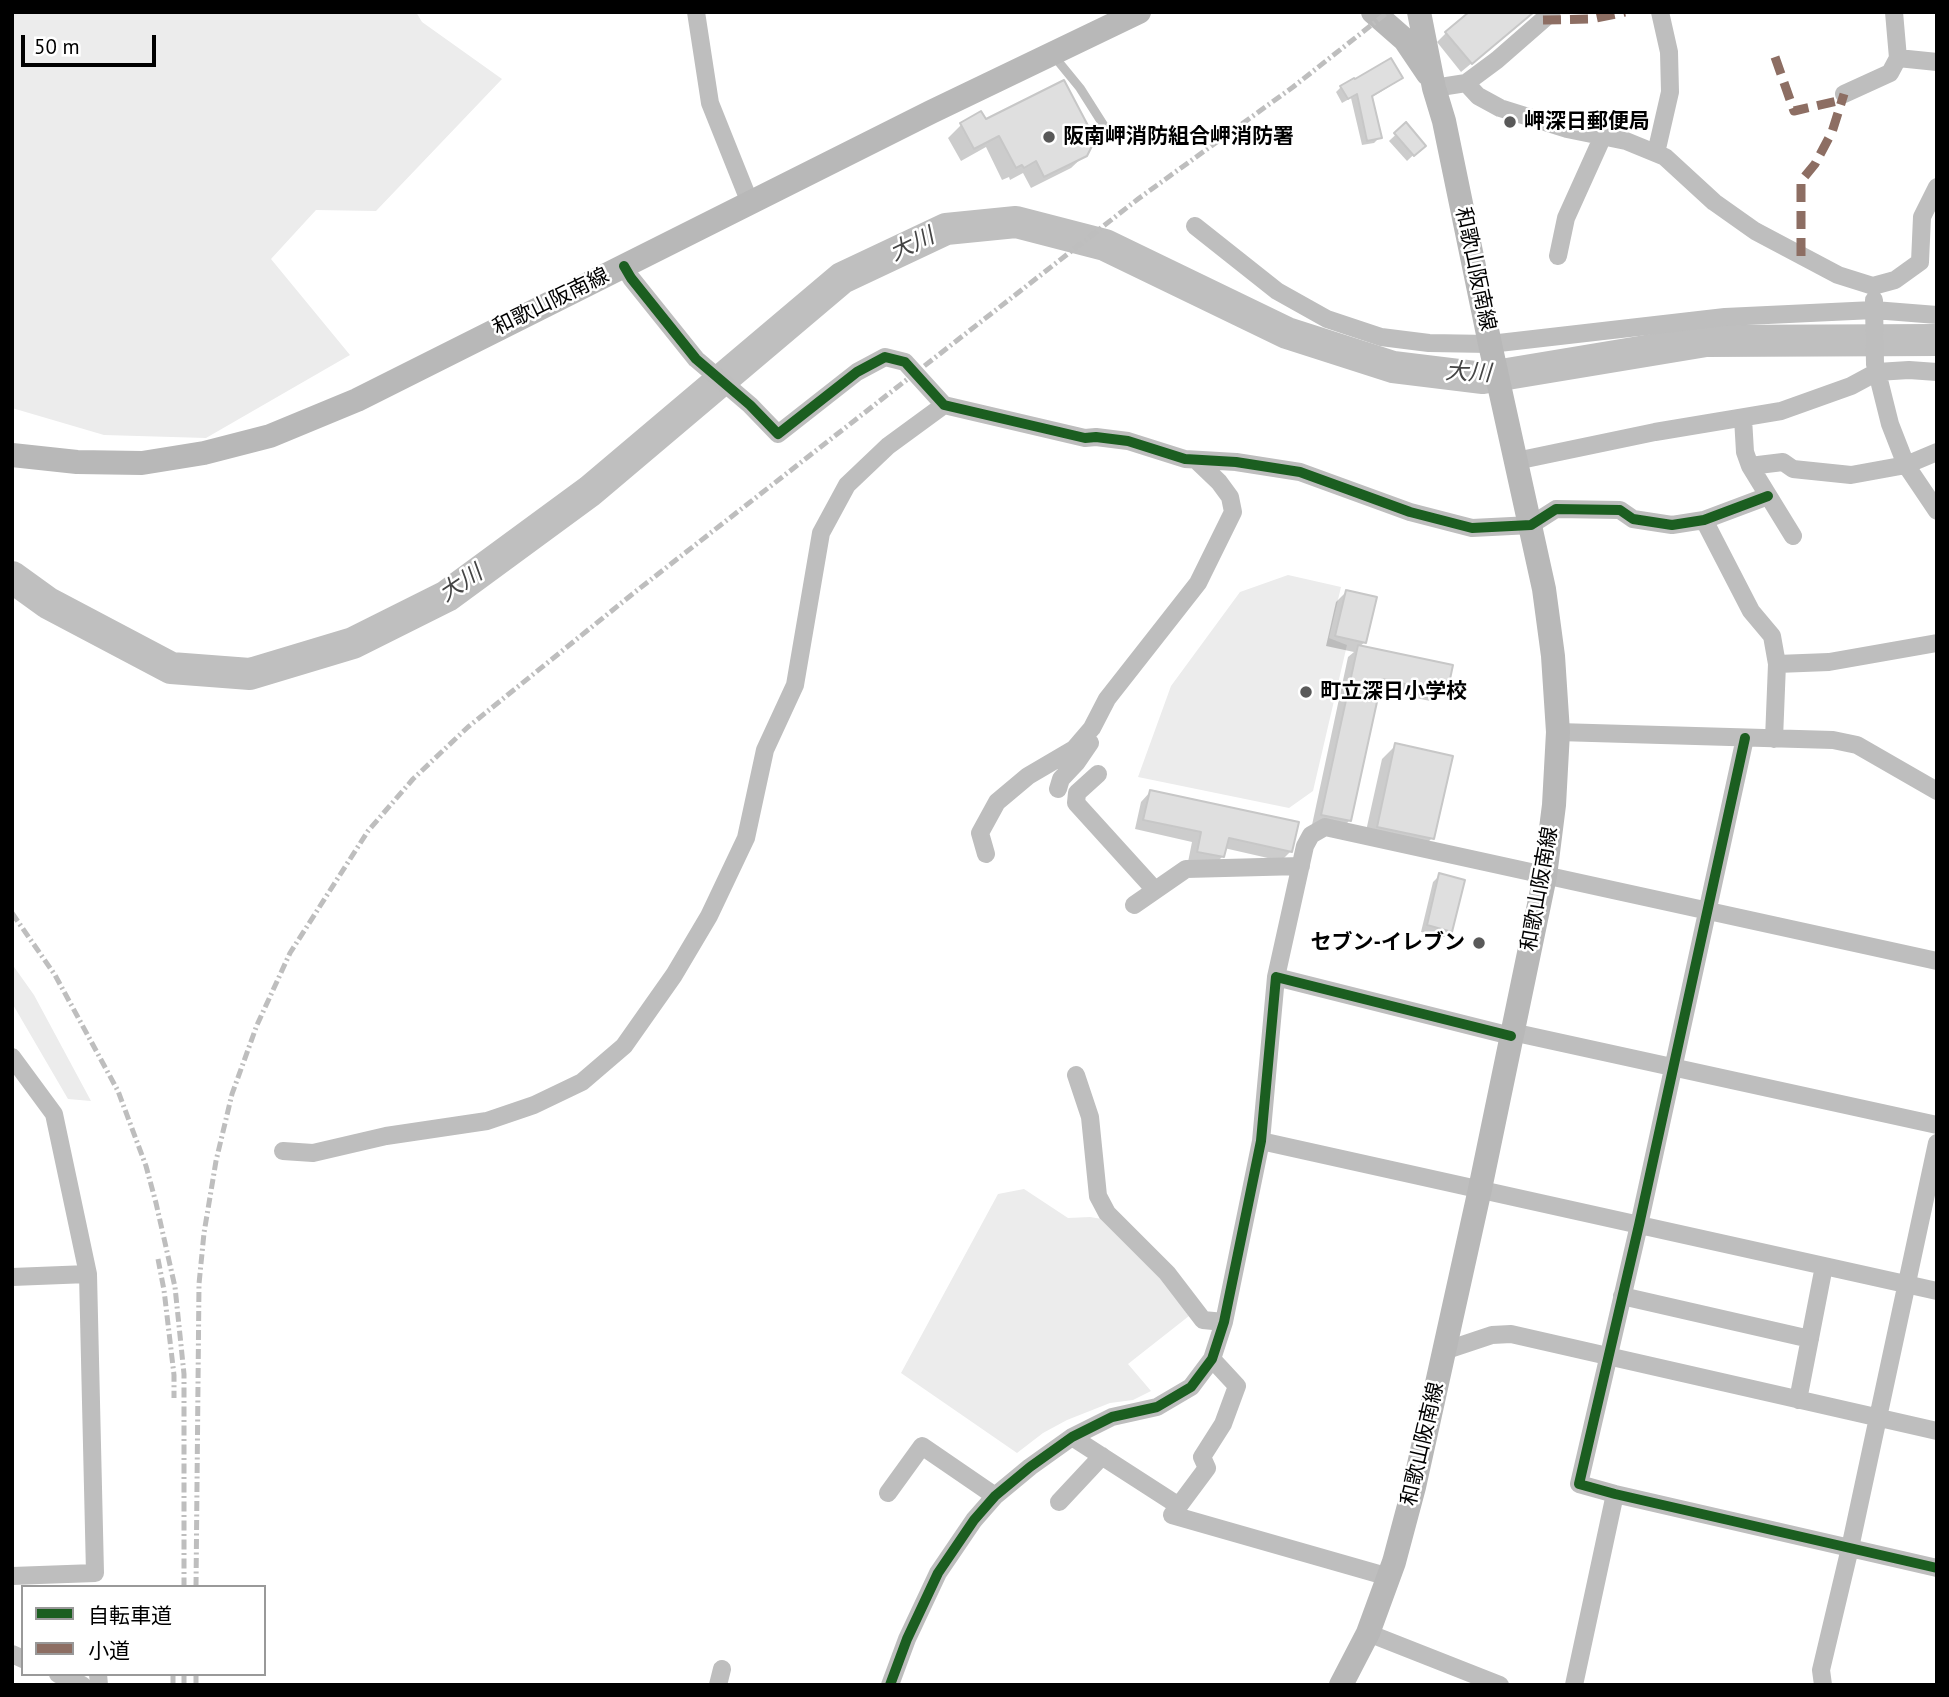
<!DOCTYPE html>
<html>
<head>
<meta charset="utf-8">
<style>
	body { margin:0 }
	#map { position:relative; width:1949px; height:1697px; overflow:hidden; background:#fff; font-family:"PT Sans","Noto Sans JP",sans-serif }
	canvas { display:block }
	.frame { position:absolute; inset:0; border:14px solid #000; pointer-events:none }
	.legend { position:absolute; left:21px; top:1585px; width:245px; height:91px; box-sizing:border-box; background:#fff; border:2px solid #999; margin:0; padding:9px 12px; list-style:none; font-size:21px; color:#000 }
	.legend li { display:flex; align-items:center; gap:14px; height:35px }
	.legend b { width:35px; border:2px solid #999 }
	.scale { position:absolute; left:21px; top:35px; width:135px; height:32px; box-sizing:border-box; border:4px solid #000; border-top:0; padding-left:9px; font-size:21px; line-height:24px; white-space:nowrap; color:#000; -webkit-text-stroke:5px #fff; paint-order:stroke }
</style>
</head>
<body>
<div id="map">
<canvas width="1949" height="1697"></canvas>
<div class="frame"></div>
<ul class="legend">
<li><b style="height:9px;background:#1b5e20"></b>自転車道</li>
<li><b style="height:9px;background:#8d6e63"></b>小道</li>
</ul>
<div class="scale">50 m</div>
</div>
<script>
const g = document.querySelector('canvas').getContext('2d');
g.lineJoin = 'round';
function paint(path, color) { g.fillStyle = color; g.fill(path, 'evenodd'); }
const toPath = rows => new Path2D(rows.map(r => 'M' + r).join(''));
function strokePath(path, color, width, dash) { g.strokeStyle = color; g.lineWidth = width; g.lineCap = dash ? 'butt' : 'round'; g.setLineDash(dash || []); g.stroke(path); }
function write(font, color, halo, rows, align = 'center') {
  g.font = font + ' "PT Sans","Noto Sans JP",sans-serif'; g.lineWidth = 5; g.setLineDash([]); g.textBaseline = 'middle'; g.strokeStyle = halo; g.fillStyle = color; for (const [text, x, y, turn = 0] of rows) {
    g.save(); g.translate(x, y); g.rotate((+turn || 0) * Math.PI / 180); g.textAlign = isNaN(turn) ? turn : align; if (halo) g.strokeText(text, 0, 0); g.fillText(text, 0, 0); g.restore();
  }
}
const green = toPath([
	[12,12,416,12,422,22,502,79,376,211,316,210,271,259,350,355,206,438,104,435,12,408],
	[1288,575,1341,587,1329,638,1347,645,1313,791,1289,808,1138,777,1171,686,1240,592],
	[12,964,34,995,91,1101,68,1099,12,1003],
	[1024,1189,1068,1218,1090,1217,1102,1219,1152,1266,1189,1316,1128,1364,1151,1391,1133,1400,1110,1403,1067,1420,1043,1433,1017,1453,901,1373,998,1194]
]);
const shadow = toPath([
	[1526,18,1461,72,1437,42,1446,33],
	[1401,78,1395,83,1371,98,1380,137,1374,143,1362,145,1351,98,1342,103,1336,92,1341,87],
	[981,114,985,122,1085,155,1071,168,1031,188,1023,173,1010,180,1009,177,1002,180,986,147,961,161,948,138,961,125],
	[1406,125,1424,145,1407,161,1389,141],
	[1346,592,1365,642,1359,647,1445,692,1435,702,1377,690,1350,820,1339,831,1312,825,1348,657,1354,652,1326,646,1336,602],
	[1396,745,1432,838,1418,852,1364,840,1382,759],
	[1150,792,1291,851,1281,861,1224,848,1223,856,1213,866,1188,862,1192,842,1135,829,1141,802],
	[1440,875,1451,931,1444,937,1421,932,1433,882]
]);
const river = toPath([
	[12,577,48,603,171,668,250,674,353,643,447,596,590,491,842,278,946,229,1016,222,1105,245,1287,333,1393,367,1483,378,1706,341,1937,340]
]);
const building = toPath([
	[1469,12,1534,12,1472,64,1445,32,1469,12],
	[1391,58,1403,78,1372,96,1382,138,1367,141,1357,94,1348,99,1340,86,1354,78,1355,79,1391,58],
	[1064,80,1094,137,1093,144,1087,156,1044,177,1036,161,1024,168,1022,165,1016,168,999,136,974,149,960,123,981,111,986,119,1064,80],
	[1406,122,1426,146,1414,156,1394,133,1406,122],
	[1346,590,1377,597,1366,643,1335,636,1346,590],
	[1358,645,1453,665,1447,693,1382,679,1351,821,1321,815,1358,645],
	[1395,743,1453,756,1434,839,1377,827,1395,743],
	[1150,790,1299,822,1292,852,1229,838,1224,857,1197,852,1201,832,1143,820,1150,790],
	[1439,873,1465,880,1452,932,1427,925,1439,873]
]);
const service = toPath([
	[1053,55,1080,88,1106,129]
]);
const minor = toPath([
	[696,12,710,103,750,203],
	[1898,58,1937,62],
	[1466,83,1478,96,1500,108,1567,129,1626,141,1665,157,1714,202,1755,231,1838,275,1873,286,1895,280,1920,262,1922,217,1937,187],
	[1434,88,1466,83,1497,60,1552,12],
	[1844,94,1890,73,1898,58,1894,12],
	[1656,153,1670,92,1669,52,1660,12],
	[1195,226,1277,291,1327,319,1381,337,1429,343,1490,344,1725,317,1874,310,1937,315],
	[1558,256,1566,218,1603,136],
	[624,266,631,278,696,359,750,405,778,434,857,372,885,357,905,362,944,405,1085,438,1096,437,1128,441,1185,459,1236,462,1300,472,1410,512,1472,528,1531,525,1556,509,1620,510,1633,519,1672,525,1704,520,1768,496],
	[1874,300,1875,364,1890,424,1906,465,1937,511],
	[1743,418,1745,452,1750,466,1793,536],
	[1516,461,1655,432,1781,411,1851,386,1877,372,1909,370,1937,372],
	[1750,466,1783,462,1793,469,1851,475,1906,465,1937,452],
	[1704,520,1751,611,1772,636,1777,664,1774,739],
	[1777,664,1829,662,1937,643],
	[1558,732,1833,740,1857,745,1937,791],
	[1745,738,1639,1225,1579,1484,1615,1494,1937,1568],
	[1098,774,1077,793,1076,803,1155,890],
	[1058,789,1061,779,1077,762,1090,743],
	[986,854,980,833,997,802,1028,776,1074,749,1092,728,1107,699,1198,583,1233,512,1230,497,1219,482,1196,460],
	[1134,905,1186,869,1301,866],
	[1276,977,1305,846,1311,835,1325,827,1937,961],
	[1512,1032,1937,1125],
	[12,1057,54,1114,88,1274,95,1573,12,1576],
	[1076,1075,1090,1117,1098,1196,1107,1213,1167,1273,1203,1320,1224,1322],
	[1261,1141,1937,1291],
	[283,1151,313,1153,386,1136,487,1121,534,1105,582,1082,624,1046,674,975,709,916,746,838,765,750,795,685,821,533,847,485,888,446,944,405],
	[12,1277,88,1274],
	[1622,1296,1810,1339],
	[1444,1351,1492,1335,1511,1334,1937,1431],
	[1212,1359,1237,1386,1223,1424,1202,1457,1207,1468,1172,1515,1389,1577],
	[1798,1400,1824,1266],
	[1072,1437,1179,1506],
	[888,1493,922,1446,995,1496],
	[1059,1502,1102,1456],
	[1368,1633,1500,1685],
	[12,1654,23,1659],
	[58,1674,82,1685],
	[98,1674,99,1685],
	[718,1685,722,1669],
	[890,1685,907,1639,938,1573,974,1520,995,1496,1030,1467,1072,1437,1112,1417,1157,1407,1191,1387,1212,1359,1224,1322,1261,1141,1276,977,1511,1036],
	[1574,1685,1615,1494],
	[1823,1685,1821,1670,1850,1548,1937,1143]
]);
const secondary = toPath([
	[1373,12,1405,40,1428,74],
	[12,455,77,462,142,463,204,453,270,436,357,400,931,112,1139,12],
	[1341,1685,1368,1633,1394,1562,1414,1487,1480,1189,1545,876,1554,805,1558,732,1553,656,1544,589,1490,344,1444,121,1434,88,1419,12]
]);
const rail = toPath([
	[12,913,55,975,118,1091,146,1166,156,1203,175,1287,184,1374,184,1587],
	[158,1259,164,1290,174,1375,174,1398],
	[196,1587,199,1284,204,1233,216,1161,232,1094,257,1025,290,953,368,831,413,779,468,727,635,592,1138,199,1293,87,1388,12],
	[173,1685,173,1674],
	[184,1685,184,1674],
	[196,1685,196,1674]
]);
const quiet = toPath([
	[1543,20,1592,19,1625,12],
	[1775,57,1794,111,1842,100],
	[1801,256,1801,181,1815,164,1832,132,1844,94]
]);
const cycleway = toPath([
	[624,266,631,278,696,359,750,405,778,434,857,372,885,357,905,362,944,405,1085,438,1096,437,1128,441,1185,459,1236,462,1300,472,1410,512,1472,528,1531,525,1556,509,1620,510,1633,519,1672,525,1704,520,1768,496],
	[1745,738,1639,1225,1579,1484,1615,1494,1937,1568],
	[890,1685,907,1639,938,1573,974,1520,995,1496,1030,1467,1072,1437,1112,1417,1157,1407,1191,1387,1212,1359,1224,1322,1261,1141,1276,977,1511,1036]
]);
const markers = [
	[1510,122,7,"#595959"],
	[1049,137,7,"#595959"],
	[1306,692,7,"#595959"],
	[1479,943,7,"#595959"]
];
const poiNames = [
	["岬深日郵便局",1524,122],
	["阪南岬消防組合岬消防署",1063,137],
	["町立深日小学校",1320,692],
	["セブン-イレブン",1465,943,"right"]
];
const streetNames = [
	["和歌山阪南線",1475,269,78],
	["和歌山阪南線",551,302,-26],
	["和歌山阪南線",1540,889,-80],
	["和歌山阪南線",1423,1444,-77]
];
const waterNames = [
	["大川",912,245,-26],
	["大川",1468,373,3],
	["大川",461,584,-34]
];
paint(green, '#ececec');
paint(shadow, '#0003');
strokePath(river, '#bfbfbf', 32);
paint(building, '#dfdfdf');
strokePath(building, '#c7c7c7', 2);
strokePath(service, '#bebebe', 9);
strokePath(minor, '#bebebe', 18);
strokePath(secondary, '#b8b8b8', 24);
strokePath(rail, '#bebebe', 5, [10, 3.5, 2, 3.5]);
strokePath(quiet, '#8d6e63', 9, [18, 9]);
strokePath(cycleway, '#1b5e20', 10);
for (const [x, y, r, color] of markers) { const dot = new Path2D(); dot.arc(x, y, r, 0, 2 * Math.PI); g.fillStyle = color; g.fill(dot); strokePath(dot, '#fff', 2.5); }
write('bold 21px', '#000', '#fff', poiNames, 'left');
write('21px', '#000', '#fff', streetNames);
write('italic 23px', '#444', '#fff', waterNames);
</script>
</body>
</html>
